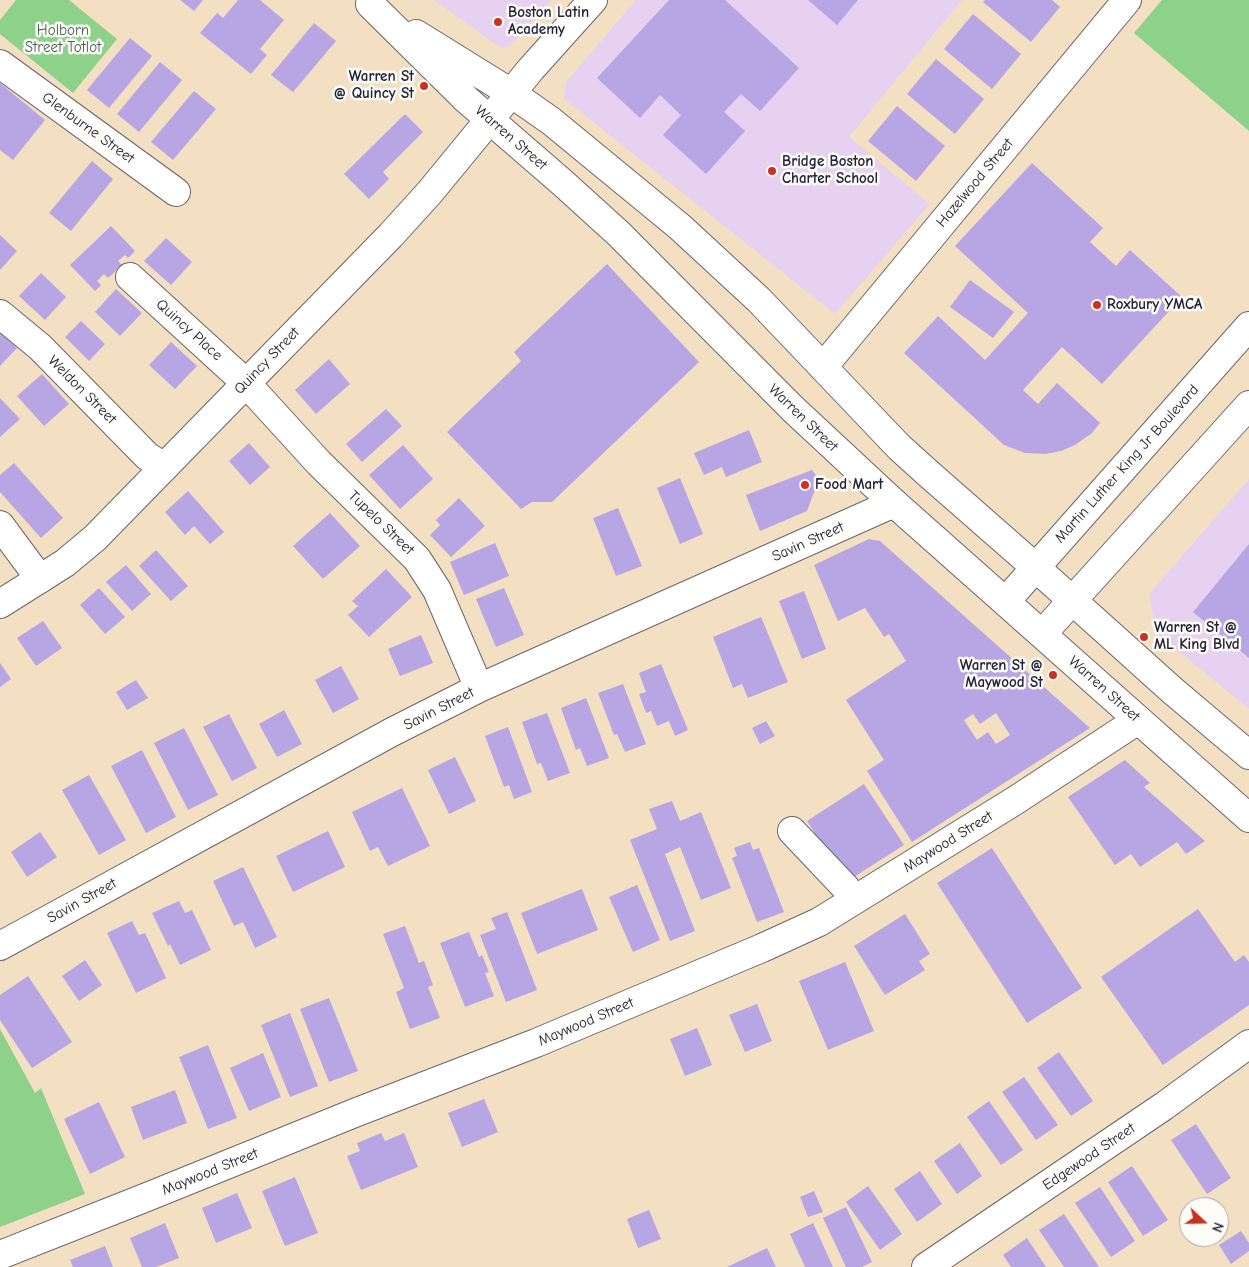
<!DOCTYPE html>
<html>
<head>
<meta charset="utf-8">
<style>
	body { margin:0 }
	#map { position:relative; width:1249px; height:1267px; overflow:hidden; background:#f3e0c3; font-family:"Comic Neue",sans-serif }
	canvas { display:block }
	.north { position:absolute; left:1179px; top:1197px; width:50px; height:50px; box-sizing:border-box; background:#fdfcf7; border:1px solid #a5a5ac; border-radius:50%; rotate:111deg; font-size:14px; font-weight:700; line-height:20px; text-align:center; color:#22223b }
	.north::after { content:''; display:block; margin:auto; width:18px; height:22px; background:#c8321e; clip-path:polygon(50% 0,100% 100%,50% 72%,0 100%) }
</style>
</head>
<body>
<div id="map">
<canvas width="1249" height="1267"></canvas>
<div class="north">N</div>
</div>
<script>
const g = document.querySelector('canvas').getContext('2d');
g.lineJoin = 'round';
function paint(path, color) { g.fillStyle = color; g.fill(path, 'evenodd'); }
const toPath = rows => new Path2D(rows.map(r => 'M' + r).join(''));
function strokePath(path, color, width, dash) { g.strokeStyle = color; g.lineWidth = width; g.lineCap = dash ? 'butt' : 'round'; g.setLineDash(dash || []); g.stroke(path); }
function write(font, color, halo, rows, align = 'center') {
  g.font = font + ' "Comic Neue",sans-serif'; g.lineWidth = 5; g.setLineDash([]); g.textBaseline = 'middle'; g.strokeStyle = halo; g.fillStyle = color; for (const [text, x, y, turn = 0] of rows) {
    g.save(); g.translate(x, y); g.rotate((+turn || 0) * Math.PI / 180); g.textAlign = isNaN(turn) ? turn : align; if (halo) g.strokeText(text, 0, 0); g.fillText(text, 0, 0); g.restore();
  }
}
const built = toPath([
	[434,0,551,0,512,44,507,47,501,48],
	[636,0,962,0,849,137,930,204,835,314,564,99,566,82],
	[1249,479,1249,709,1156,633,1149,594]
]);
const green = toPath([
	[16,0,69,0,117,39,73,93,0,34,0,20],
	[1162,0,1249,0,1249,131,1134,33],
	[0,1029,35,1093,41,1088,85,1194,0,1227]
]);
const building = toPath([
	[180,0,203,0,194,11],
	[238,0,260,0,284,20,260,49,267,55,251,74,200,33,217,13,223,18],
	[669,0,725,0,799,68,760,111,741,94,724,112,745,131,706,174,663,135,681,115,660,95,640,118,597,78],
	[808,0,858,0,837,25],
	[985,0,1052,0,1060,7,1031,42,983,2],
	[973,14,1021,54,992,89,944,49],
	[314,23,336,41,293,92,271,75],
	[130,38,152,56,109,108,87,90],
	[936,59,984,99,955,134,907,94],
	[160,62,182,80,139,132,117,114],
	[0,83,45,120,13,160,0,150],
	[194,91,216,109,173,160,151,142],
	[897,106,945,146,916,181,868,141],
	[405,114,423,132,383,172,389,179,369,199,344,174],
	[92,161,113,179,71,231,49,213],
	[1032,163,1103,228,1090,242,1116,266,1130,250,1182,297,1102,384,1062,347,1023,390,1038,404,1057,383,1100,423,1092,433,1075,445,1061,451,1046,454,1025,453,1004,445,904,353,938,316,985,360,1028,313,955,246],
	[111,226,135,251,128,258,125,255,118,261,122,265,108,278,104,274,97,281,101,285,95,291,70,265],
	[0,235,17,251,0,270],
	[166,238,192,262,171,285,144,261],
	[607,264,699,362,552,502,532,502,521,509,447,432,521,361,514,352],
	[41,273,66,297,45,320,19,296],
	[970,280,1014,312,993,338,950,307],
	[116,289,142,313,120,336,95,312],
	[81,321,105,344,89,361,65,337],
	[0,332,17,348,0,366],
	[171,342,197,366,175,389,149,365],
	[329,359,350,384,316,414,295,390],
	[42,374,69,404,44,426,17,396],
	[0,398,20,419,0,437],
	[386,409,402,426,362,462,346,444],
	[749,430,762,462,726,477,722,467,704,475,694,453],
	[249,443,270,467,250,485,229,461],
	[403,445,433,479,400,509,369,475],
	[14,463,63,518,41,538,0,492,0,475],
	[812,470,819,479,807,511,760,531,746,495],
	[680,478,703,534,680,544,657,488],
	[188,491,224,532,210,544,194,526,185,535,165,512],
	[459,498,485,526,451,557,430,535,440,525,436,520],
	[618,508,642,566,616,576,593,518],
	[330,513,360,546,323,579,293,546],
	[869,539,880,541,1090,728,912,842,867,771,884,760,846,700,906,661,889,634,884,637,865,608,838,621,814,565],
	[996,713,1010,735,996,744,988,732,977,740,964,720,973,714,980,724],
	[495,543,509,576,464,595,450,562],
	[1249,544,1249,658,1193,612],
	[156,550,188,586,171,601,139,566],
	[126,565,151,594,132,611,106,582],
	[386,569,412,597,369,637,348,615,358,606,352,601],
	[99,588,125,617,105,634,80,605],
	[504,588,524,635,496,647,476,599],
	[804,591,826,649,802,659,779,601],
	[761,617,788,682,748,698,742,684,733,688,713,637],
	[43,621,62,648,36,666,17,638],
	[421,635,433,663,400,676,388,649],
	[0,663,11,679,0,687],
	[661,664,688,730,675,736,669,721,657,726,651,711,646,713,639,694,646,692,639,673],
	[341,666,359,699,333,713,315,680],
	[136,680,148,698,127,710,116,692],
	[623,684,646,744,625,752,617,734,614,735,598,693],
	[586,698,609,758,587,766,580,748,576,750,561,708],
	[284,710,302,744,277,757,259,724],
	[547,713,570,773,548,781,541,763,537,764,522,722],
	[229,714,257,768,232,781,203,727],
	[766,721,775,736,760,744,752,728],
	[508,727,532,792,514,799,509,785,504,787,485,736],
	[184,728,218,795,188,810,154,743],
	[142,750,176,817,146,833,111,766],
	[455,757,476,801,449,814,428,770],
	[1125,760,1150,783,1144,787,1205,841,1186,854,1177,842,1140,867,1131,854,1115,865,1068,797],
	[89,775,126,840,99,855,62,790],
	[864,784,904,845,846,882,807,821],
	[402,788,430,846,388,866,378,847,370,851,352,812],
	[672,801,680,821,701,812,731,888,701,900,680,847,665,854,695,931,670,941,630,840,657,829,649,809],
	[328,831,345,867,293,892,276,856],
	[40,832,57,857,27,877,11,852],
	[750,842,753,850,759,848,784,912,757,922,732,858,737,856,734,848],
	[992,848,1082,988,1027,1023,937,883],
	[243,867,277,937,255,948,243,922,234,926,213,881],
	[637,885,660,940,633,952,609,897],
	[582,889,598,930,537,954,521,913],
	[179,901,185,913,192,910,211,950,180,965,170,944,168,946,152,913],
	[1198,909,1235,962,1244,955,1249,962,1249,1005,1163,1065,1101,977],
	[507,912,537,990,506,1002,480,935,496,929,491,918],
	[905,914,930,954,919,961,925,970,885,995,854,946],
	[132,921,139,935,145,933,166,978,136,993,107,933],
	[405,926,419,963,424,961,433,985,428,987,440,1018,410,1029,396,992,404,988,383,934],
	[469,932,479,957,482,955,489,972,485,973,494,996,465,1007,440,943],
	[85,960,102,985,79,1001,62,976],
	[845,962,874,1031,828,1050,799,981],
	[28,976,72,1042,32,1068,0,1020,0,995],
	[329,998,358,1071,329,1082,300,1009],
	[757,1004,772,1041,745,1052,729,1015],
	[290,1013,318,1086,290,1097,261,1025],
	[697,1028,712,1065,685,1076,670,1039],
	[208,1045,237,1118,208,1129,179,1057],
	[1059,1052,1093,1101,1071,1116,1037,1068],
	[263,1053,281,1097,249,1111,230,1068],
	[1024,1077,1058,1125,1036,1140,1002,1092],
	[175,1090,187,1123,143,1140,131,1107],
	[484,1099,498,1132,462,1147,448,1113],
	[989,1101,1023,1150,1001,1165,967,1117],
	[99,1102,125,1157,90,1174,64,1119],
	[1196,1124,1231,1178,1207,1194,1171,1140],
	[381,1133,385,1141,404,1133,418,1167,361,1190,347,1156,360,1151,357,1143],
	[960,1143,982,1176,957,1194,934,1161],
	[1132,1166,1168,1220,1143,1236,1108,1182],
	[920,1171,942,1204,917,1222,894,1189],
	[295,1177,318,1233,285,1246,262,1191],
	[868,1186,902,1234,880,1250,846,1202],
	[1100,1187,1135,1241,1111,1257,1075,1203],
	[814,1191,823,1212,808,1217,800,1197],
	[237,1193,252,1228,216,1243,202,1208],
	[846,1207,872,1262,862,1267,846,1267,823,1218],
	[649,1210,661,1239,638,1248,627,1219],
	[1064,1214,1099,1267,1064,1267,1039,1230],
	[165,1223,179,1258,156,1267,142,1267,130,1238],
	[813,1223,833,1267,805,1267,790,1234],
	[1241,1231,1249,1243,1249,1251,1231,1264,1219,1245],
	[1027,1238,1046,1267,1011,1267,1003,1255],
	[105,1246,113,1267,73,1267,70,1260],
	[767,1248,776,1267,727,1267]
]);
const minor = toPath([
	[0,64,176,192],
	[130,277,246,383,319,463,417,559,437,590,479,688],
	[0,314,40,347,147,456,164,467],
	[823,367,1127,0],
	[0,525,40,579],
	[792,831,845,887,854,900],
	[0,946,392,732,479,688,894,503],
	[0,1255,142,1199,357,1112,536,1043,762,948,819,922,1016,800,1138,720],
	[926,1267,1164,1106,1249,1044]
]);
const secondary = toPath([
	[370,4,467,100,564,184,619,234,793,409,894,503,1249,818],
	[416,34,511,93,551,121,680,227,759,300,899,447,930,475,1035,567,1173,691,1249,755],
	[1006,601,1249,326],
	[0,604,65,563,95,538,391,235,430,192,531,69,593,0],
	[1042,634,1249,405]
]);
const markers = [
	[498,22,5,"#c8321e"],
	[424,86,5,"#c8321e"],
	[772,171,5,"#c8321e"],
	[1097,305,5,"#c8321e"],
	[805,485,5,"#c8321e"],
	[1144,637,5,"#c8321e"],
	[1053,675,5,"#c8321e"]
];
const poiNames = [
	["Boston Latin",508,13],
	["Academy",508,30],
	["Warren St",414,77,"right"],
	["@ Quincy St",414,94,"right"],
	["Bridge Boston",782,162],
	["Charter School",782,179],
	["Roxbury YMCA",1107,305],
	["Food Mart",815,485],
	["Warren St @",1154,628],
	["ML King Blvd",1154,645],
	["Warren St @",1043,666,"right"],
	["Maywood St",1043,683,"right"]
];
const parkNames = [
	["Holborn",63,31],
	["Street Totlot",63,48]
];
const streetNames = [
	["Glenburne Street",88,128,36],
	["Warren Street",511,138,41],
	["Hazelwood Street",975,183,-50],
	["Quincy Place",189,330,42],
	["Quincy Street",267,361,-46],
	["Weldon Street",82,390,45],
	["Warren Street",803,418,44],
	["Martin Luther King Jr Boulevard",1127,464,-48],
	["Tupelo Street",381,523,44],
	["Savin Street",808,542,-24],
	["Warren Street",1104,689,42],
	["Savin Street",439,709,-27],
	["Maywood Street",948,842,-32],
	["Savin Street",82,901,-29],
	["Maywood Street",586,1022,-23],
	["Edgewood Street",1089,1157,-34],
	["Maywood Street",210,1172,-22]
];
paint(built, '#e6d2f0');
paint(green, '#8dd18b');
paint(building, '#b7a6e3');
strokePath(minor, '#6b646b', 30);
strokePath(secondary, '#6b646b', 30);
strokePath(minor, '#fff', 28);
strokePath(secondary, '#fff', 28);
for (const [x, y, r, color] of markers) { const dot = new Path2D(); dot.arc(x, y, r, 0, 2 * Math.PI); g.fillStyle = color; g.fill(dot); strokePath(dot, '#fdfcf7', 2); }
write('bold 15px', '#22223b', '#fdfcf7', poiNames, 'left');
write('15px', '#475f57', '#fdfcf7', parkNames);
write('15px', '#22223b', '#fdfcf7', streetNames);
</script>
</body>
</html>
